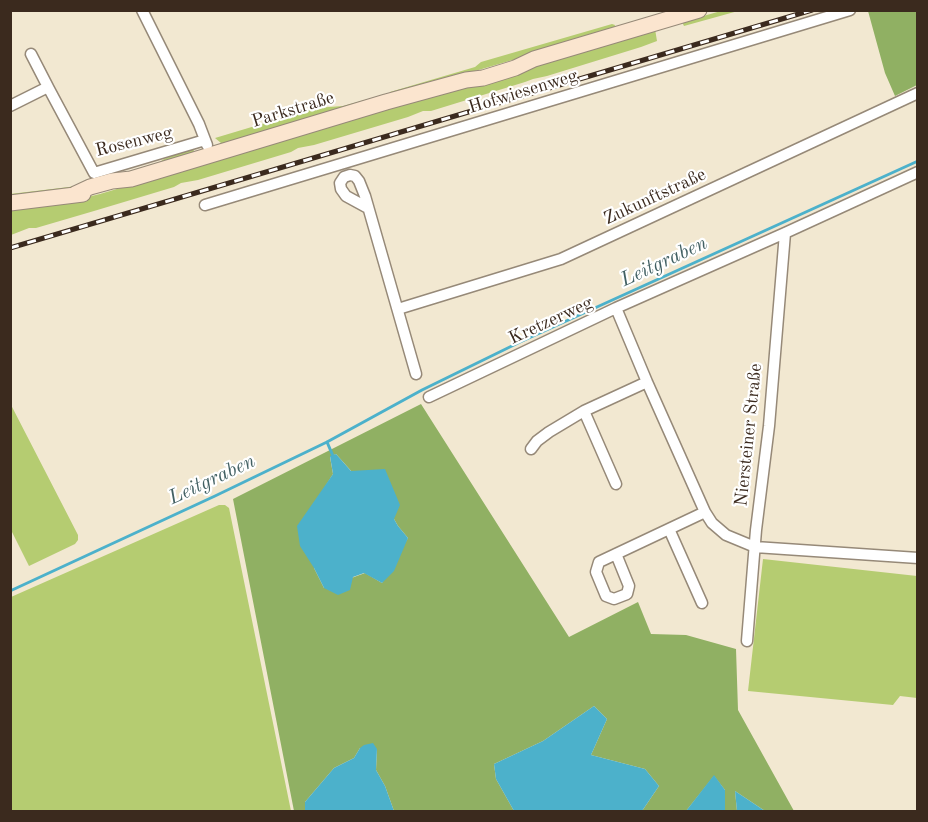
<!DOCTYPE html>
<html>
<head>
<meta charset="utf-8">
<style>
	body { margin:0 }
	#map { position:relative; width:928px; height:822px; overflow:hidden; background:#f2e8d1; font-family:"Old Standard TT",serif }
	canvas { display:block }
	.frame { position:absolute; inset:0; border:12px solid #3b2a1e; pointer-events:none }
</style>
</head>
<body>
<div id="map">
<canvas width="928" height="822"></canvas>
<div class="frame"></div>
</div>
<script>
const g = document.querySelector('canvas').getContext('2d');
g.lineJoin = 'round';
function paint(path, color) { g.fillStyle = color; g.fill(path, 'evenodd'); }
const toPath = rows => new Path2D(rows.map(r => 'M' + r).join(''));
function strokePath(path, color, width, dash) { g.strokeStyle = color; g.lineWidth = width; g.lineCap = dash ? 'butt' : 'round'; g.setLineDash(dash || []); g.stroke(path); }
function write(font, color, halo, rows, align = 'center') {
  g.font = font + ' "Old Standard TT",serif'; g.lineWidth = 4.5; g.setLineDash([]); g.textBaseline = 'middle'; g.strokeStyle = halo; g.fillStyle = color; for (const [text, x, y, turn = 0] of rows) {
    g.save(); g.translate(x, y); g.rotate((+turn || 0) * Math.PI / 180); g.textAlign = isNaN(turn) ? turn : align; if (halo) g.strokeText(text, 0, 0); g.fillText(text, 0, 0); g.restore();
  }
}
const green = toPath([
	[721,11,738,11,684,26,682,22],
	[612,24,615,25,614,29,611,31,397,94,390,92,475,67,481,62],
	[655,29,657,41,641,47,547,76,533,79,525,82,431,111,423,111,408,117,314,145,298,148,291,152,198,180,181,183,174,187,94,211,36,228,29,228,11,235,10,209,71,201,100,194],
	[372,98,371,100,225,144,221,143,215,138,315,108,343,106],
	[193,148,194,150,192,155,67,190,11,199,10,194,69,187,93,182,160,162,164,159],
	[10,403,78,535,78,540,75,544,29,566,11,530],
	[219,505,225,505,229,508,291,811,11,811,11,597],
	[763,559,917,576,917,698,900,696,893,705,748,691]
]);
const forest = toPath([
	[868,11,917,11,917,85,895,96,885,73],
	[421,404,569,637,638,602,651,634,686,635,736,649,738,710,794,811,765,811,735,791,737,811,725,811,725,790,714,776,686,811,642,811,659,786,645,769,591,755,607,719,594,706,543,741,494,764,496,779,514,811,394,811,385,786,376,770,377,749,360,748,354,758,334,768,305,802,305,811,294,811,233,499],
	[336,454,394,519,398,526,408,538,382,583,365,573,324,588,314,568,323,490,333,474,330,457]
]);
const water = toPath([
	[336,454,351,471,385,469,400,505,394,519,398,526,408,538,394,571,382,583,364,573,353,577,350,590,338,595,324,588,314,568,300,546,297,526,333,474,330,456],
	[594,706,607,719,591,755,645,769,659,786,642,811,514,811,496,779,494,764,543,741],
	[373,743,377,749,376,770,385,786,394,811,305,811,305,802,334,768,354,758,360,748,364,745],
	[714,775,725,790,725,811,686,811],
	[735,791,765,811,737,811]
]);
const stream = toPath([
	[327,442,333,456],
	[10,591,215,496,327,442,422,390,520,342,918,161]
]);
const minor = toPath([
	[142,10,199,124,207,145],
	[31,54,48,87],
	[10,106,48,87,94,173,205,140],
	[205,205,850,10],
	[368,208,346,196,341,189,340,183,344,177,350,175,355,176,359,181,365,196,416,374],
	[616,308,647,382,705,512,712,523,726,535,755,547,918,558],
	[398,309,561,259,918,93],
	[429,397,616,308,785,233,918,172],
	[584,411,616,484],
	[531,449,537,441,549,432,584,411,647,382],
	[669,529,702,603],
	[616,554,629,586,627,594,614,599,606,596,596,572,599,562,705,512],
	[747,641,756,530,769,426,785,233]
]);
const secondary = toPath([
	[75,194,90,187,112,181,131,179,386,102,466,80,483,78,515,68,534,59,699,10],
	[10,203,83,194]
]);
const rail = toPath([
	[10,248,812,10]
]);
const streetNames = [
	["Hofwiesenweg",523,92,-17],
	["Parkstraße",293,110,-17],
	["Rosenweg",134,142,-14],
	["Zukunftstraße",655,197,-25],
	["Kretzerweg",551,321,-25],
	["Niersteiner Straße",749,435,-84]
];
const waterNames = [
	["Leitgraben",664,262,-25],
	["Leitgraben",212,480,-25]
];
paint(green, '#b5cc71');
paint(forest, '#90b063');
paint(water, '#4cb1cb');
strokePath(stream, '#4cb1cb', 3);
strokePath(minor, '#968978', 13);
strokePath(secondary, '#968978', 17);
strokePath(minor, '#fff', 10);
strokePath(secondary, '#fbe5cf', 15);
strokePath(rail, '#3b2a1e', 5);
strokePath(rail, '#fff', 3, [9]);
write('18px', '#3b2a1e', '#fff', streetNames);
write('italic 20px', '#426063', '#fff', waterNames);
</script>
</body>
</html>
